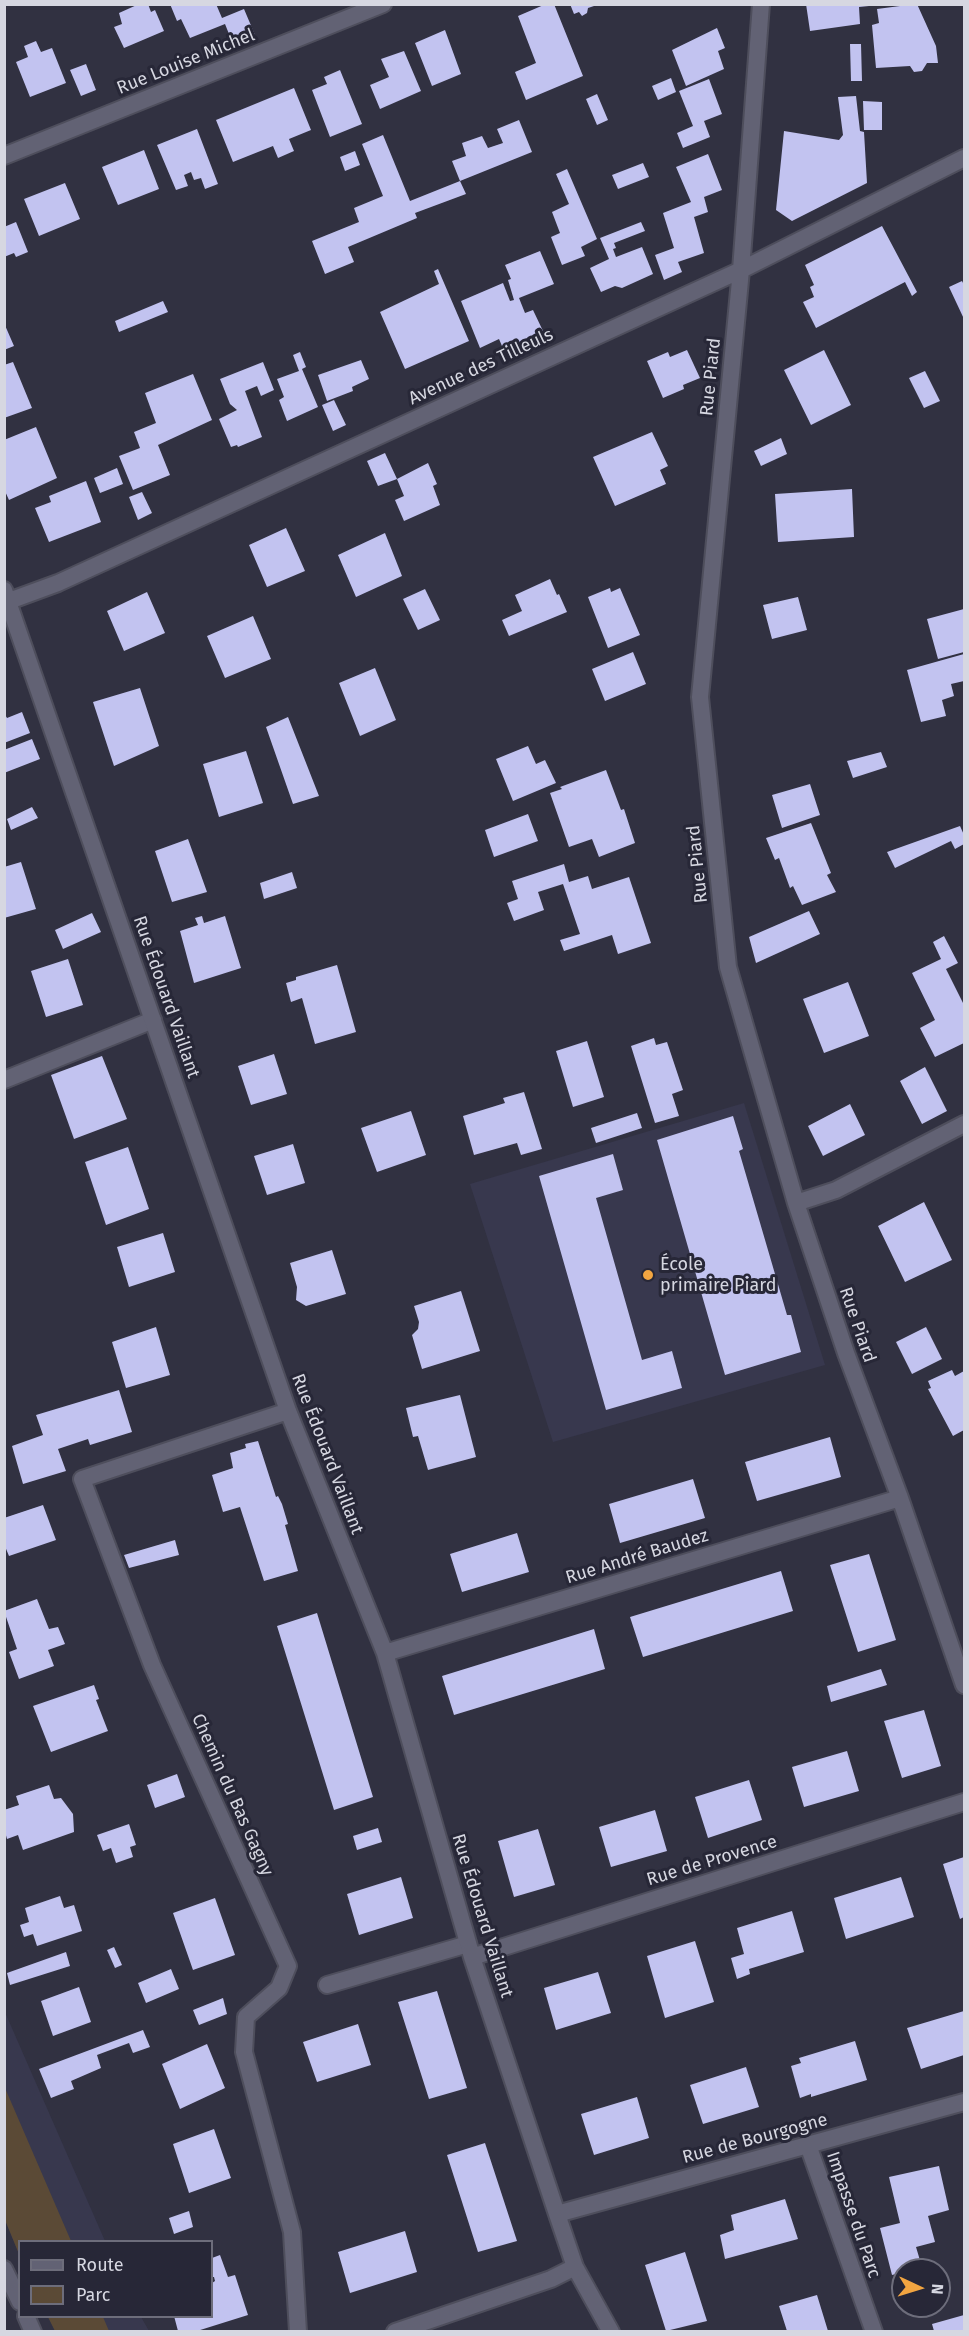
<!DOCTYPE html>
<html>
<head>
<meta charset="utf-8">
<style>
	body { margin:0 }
	#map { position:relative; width:969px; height:2336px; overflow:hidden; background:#313141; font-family:"Fira Sans",sans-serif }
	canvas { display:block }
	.frame { position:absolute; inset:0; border:6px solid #d6d7e1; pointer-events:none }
	.legend { position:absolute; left:18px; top:2240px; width:195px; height:78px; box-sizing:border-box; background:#272737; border:2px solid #6d6d7b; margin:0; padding:8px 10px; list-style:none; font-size:18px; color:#d6d7e1 }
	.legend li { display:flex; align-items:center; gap:12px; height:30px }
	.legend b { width:30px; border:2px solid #6d6d7b }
	.north { position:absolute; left:891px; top:2258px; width:60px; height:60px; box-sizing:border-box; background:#272737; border:2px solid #6d6d7b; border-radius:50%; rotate:94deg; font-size:16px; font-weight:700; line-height:24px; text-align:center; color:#d6d7e1 }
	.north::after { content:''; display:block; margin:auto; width:21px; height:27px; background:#f2a541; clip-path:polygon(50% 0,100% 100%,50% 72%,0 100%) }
</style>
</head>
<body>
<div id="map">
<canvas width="969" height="2336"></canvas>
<div class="frame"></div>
<ul class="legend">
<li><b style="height:8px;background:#626274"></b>Route</li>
<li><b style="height:16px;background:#5b4a36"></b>Parc</li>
</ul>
<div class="north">N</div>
</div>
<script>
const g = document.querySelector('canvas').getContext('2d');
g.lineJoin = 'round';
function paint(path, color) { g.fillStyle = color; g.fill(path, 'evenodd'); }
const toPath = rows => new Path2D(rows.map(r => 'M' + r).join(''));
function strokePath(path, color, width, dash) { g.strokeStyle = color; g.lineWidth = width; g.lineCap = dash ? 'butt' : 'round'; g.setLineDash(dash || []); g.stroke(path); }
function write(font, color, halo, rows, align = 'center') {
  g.font = font + ' "Fira Sans",sans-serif'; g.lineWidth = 6; g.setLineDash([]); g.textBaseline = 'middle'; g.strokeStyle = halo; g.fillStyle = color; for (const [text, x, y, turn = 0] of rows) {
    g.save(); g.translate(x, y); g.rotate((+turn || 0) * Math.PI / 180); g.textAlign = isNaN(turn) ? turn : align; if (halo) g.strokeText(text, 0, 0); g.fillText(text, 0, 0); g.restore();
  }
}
const built = toPath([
	[744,1103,825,1365,553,1442,470,1184],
	[4,2010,105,2241,20,2242,19,2254,5,2220],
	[48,2317,141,2317,149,2331,55,2331]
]);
const green = toPath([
	[4,2088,5,2088,71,2241,20,2242,19,2254,5,2220],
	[48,2317,103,2317,109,2331,55,2331]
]);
const building = toPath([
	[139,4,148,4,151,12,155,10,164,31,124,48,114,27,122,24,119,13],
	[170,4,216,4,222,18,244,9,255,35,233,44,225,24,190,38,181,19,177,21],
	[546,4,554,4,583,76,526,100,515,72,536,63,518,16],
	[570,4,597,4,597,5,588,8,587,13,582,16,579,12,574,14],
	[806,4,869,4,869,6,859,7,860,24,810,31],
	[900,4,917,4,936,46,938,63,927,63,922,71,914,72,910,66,876,68,872,25,879,23,877,9,900,6],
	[717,28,725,48,718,51,724,69,686,86,672,50],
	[445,30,461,74,432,86,415,43],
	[36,41,41,52,52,48,66,83,30,97,16,62,28,57,24,46],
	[850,44,861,44,862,81,851,81],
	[404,51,421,91,380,109,370,85,389,77,381,59],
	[86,64,96,90,81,96,70,70],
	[340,70,362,124,330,137,312,90,327,84,324,77],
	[671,78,676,92,658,100,652,86],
	[709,79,722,114,704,121,710,137,683,148,677,133,693,126,679,91],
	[294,88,311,130,289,139,294,151,278,158,273,146,233,162,216,120],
	[597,94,608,120,597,125,586,99],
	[856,96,860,131,864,132,867,183,792,221,776,210,784,131,839,140,843,135,838,97],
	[863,101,882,102,882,130,864,130],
	[519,120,532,152,460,181,466,194,415,213,417,218,348,247,354,262,325,274,312,241,359,222,354,208,383,196,362,144,383,135,410,201,460,181,452,161,466,156,462,143,482,136,488,148,503,143,497,129],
	[197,129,218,184,205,189,201,178,194,180,191,172,184,175,188,186,176,190,157,145],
	[144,150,159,189,118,205,102,167],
	[355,151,360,165,345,171,340,157],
	[708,154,722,190,704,197,708,212,694,217,704,253,678,262,682,272,664,280,655,255,674,248,663,213,691,202,676,167],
	[643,163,649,177,618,189,612,175],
	[567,169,597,239,581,247,585,256,562,265,551,237,560,233,552,212,569,204,556,174],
	[65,183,80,219,39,236,24,199],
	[16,222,28,252,16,257,14,253,4,257,4,227],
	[641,222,645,231,614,243,616,248,613,249,616,257,642,247,653,274,622,288,615,286,601,292,590,268,609,259,600,238],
	[882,226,917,292,912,296,905,282,816,328,803,302,814,297,810,287,814,285,805,265],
	[540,251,554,284,519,298,525,313,533,310,543,331,525,339,527,343,505,353,499,339,480,348,461,301,503,283,510,301,514,300,508,280,511,279,505,265],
	[438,269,469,341,405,369,380,312,439,284,434,271],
	[962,281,964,285,964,319,949,287],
	[163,301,168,312,119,332,115,321],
	[4,323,14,346,4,350],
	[687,350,700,378,683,385,684,389,663,398,647,361,668,352,670,357],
	[824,350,851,405,811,425,784,370],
	[300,352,306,367,302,369,318,407,287,421,279,400,284,397,277,379,299,371,293,355],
	[361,360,369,379,352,387,353,391,327,401,318,375],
	[13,362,32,408,4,418,4,365],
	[263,362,274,390,261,396,257,386,245,391,262,437,238,447,237,445,231,447,219,419,237,410,230,404,220,379],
	[925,371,940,401,924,408,909,378],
	[193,374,212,420,158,445,170,475,133,490,119,456,140,448,134,432,156,423,145,393],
	[334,400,346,425,333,431,322,405],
	[36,427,57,478,9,500,4,489,4,440],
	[652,432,668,466,660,470,666,484,615,506,593,457],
	[781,438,787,454,761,466,754,451],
	[385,453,397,479,378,486,367,461],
	[428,463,437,484,433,486,440,505,404,521,395,500,404,496,397,479],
	[117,468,123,484,100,493,94,478],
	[86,481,101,522,49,542,35,508,51,502,49,496],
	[852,489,854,537,778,542,775,494],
	[142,492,152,513,138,520,129,497],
	[286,528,305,571,267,587,249,545],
	[385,533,402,576,356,597,338,555],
	[550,579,557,595,559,594,567,612,509,636,502,620,522,611,515,595],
	[610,588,611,592,620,588,640,635,608,648,588,597],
	[425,589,440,620,418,630,403,599],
	[147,592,165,633,124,651,107,611],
	[798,597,807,630,772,639,763,605],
	[964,609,964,652,938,659,927,619],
	[253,616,271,659,225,678,207,636],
	[633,652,646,684,605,701,592,669],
	[964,654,964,681,951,684,954,696,942,700,946,716,921,722,907,670],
	[375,668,396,720,360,736,339,683],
	[140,688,159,746,114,766,93,702],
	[22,712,30,733,4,743,4,713,7,718],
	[288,717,319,796,293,804,266,727],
	[32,739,40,759,4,773,4,750],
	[528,746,536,764,545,760,556,783,513,801,496,759],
	[246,751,263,803,219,817,203,764],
	[881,752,887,767,853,778,847,761],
	[606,770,621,810,624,809,635,843,599,857,592,839,569,847,550,793,562,789,560,787],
	[810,784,820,815,782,828,772,795],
	[32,807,38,818,11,830,7,819],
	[528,814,538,841,494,857,485,830],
	[811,823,831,873,827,875,836,892,802,905,793,886,790,888,779,858,775,860,766,838],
	[960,826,964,835,964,844,955,849,951,841,895,868,887,852],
	[188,839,207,892,172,902,155,851],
	[21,862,36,909,4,918,4,867],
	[564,864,569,882,588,876,592,889,629,877,651,943,618,954,612,935,564,951,560,940,580,934,563,884,538,892,544,910,514,921,507,903,518,899,512,881],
	[292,872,297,888,264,899,260,883],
	[809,911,820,934,756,963,749,937],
	[92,913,101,932,63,949,55,930],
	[202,916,204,923,225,916,241,968,194,983,180,931,198,925,195,918],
	[944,936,958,963,946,969,964,1005,964,1043,935,1057,920,1028,935,1020,912,973,941,959,933,942],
	[68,959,83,1005,46,1017,31,971],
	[337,965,356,1032,315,1044,302,998,291,1002,286,983,296,980,296,977],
	[848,982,869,1036,824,1053,803,999],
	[654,1038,656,1045,667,1042,683,1090,672,1094,679,1116,655,1123,631,1046],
	[587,1041,604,1097,573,1107,556,1051],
	[274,1054,287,1094,251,1105,238,1066],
	[102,1056,127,1119,74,1139,51,1075],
	[925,1067,947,1111,922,1124,900,1081],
	[524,1092,542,1149,521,1155,517,1143,474,1155,463,1116,505,1103,503,1098],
	[850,1104,865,1135,823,1156,808,1126],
	[411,1111,426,1155,377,1172,361,1128],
	[637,1113,642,1128,596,1143,591,1128],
	[733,1116,743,1149,739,1151,787,1315,791,1315,801,1352,725,1375,657,1140],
	[293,1144,305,1183,267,1195,254,1156],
	[128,1147,149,1209,106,1225,85,1162],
	[613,1154,623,1190,596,1198,642,1360,672,1351,682,1388,606,1410,539,1176],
	[924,1202,952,1260,905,1282,878,1226],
	[163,1233,175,1272,129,1287,117,1247],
	[332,1250,346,1294,306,1306,296,1300,297,1287,290,1263],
	[461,1291,480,1351,422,1369,412,1335,418,1329,419,1322,414,1306],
	[156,1327,170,1375,126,1388,112,1342],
	[926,1327,942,1359,912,1374,896,1342],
	[952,1370,955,1376,964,1371,964,1430,953,1436,928,1389,931,1388,928,1381],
	[119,1390,132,1432,90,1445,88,1439,58,1449,66,1471,23,1484,12,1446,43,1435,36,1415],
	[460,1395,476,1457,428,1470,418,1436,413,1437,406,1408],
	[830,1437,841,1477,757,1501,745,1462],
	[258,1441,276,1497,278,1496,282,1504,288,1524,285,1525,298,1571,264,1581,240,1507,223,1512,212,1475,233,1468,230,1453,246,1448,245,1444],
	[693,1479,705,1518,620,1543,609,1504],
	[43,1505,56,1540,9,1556,4,1544,4,1518],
	[517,1533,529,1572,462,1592,450,1554],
	[175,1540,179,1555,129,1568,124,1555],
	[869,1554,896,1640,858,1652,830,1565],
	[781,1571,793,1611,643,1657,630,1617],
	[37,1599,49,1629,58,1627,65,1644,48,1650,54,1666,19,1679,9,1652,17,1649,4,1611],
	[317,1613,373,1797,334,1810,277,1626],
	[594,1629,605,1669,454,1715,442,1676],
	[881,1669,887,1685,831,1702,827,1686],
	[94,1685,99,1699,96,1700,108,1731,51,1752,33,1706],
	[924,1710,941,1766,902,1778,884,1721],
	[847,1751,859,1791,804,1807,792,1767],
	[177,1774,185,1797,155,1808,147,1785],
	[749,1780,762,1820,708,1838,695,1797],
	[49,1785,54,1799,61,1798,73,1814,74,1832,23,1850,18,1835,7,1839,4,1828,4,1810,19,1805,16,1796],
	[655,1810,667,1851,611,1867,599,1827],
	[129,1824,136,1845,130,1847,133,1857,116,1863,111,1848,103,1851,97,1835],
	[378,1828,382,1842,357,1850,353,1836],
	[538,1829,555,1885,514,1897,498,1841],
	[964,1857,964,1917,960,1919,943,1864],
	[401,1877,413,1918,359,1935,347,1894],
	[901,1877,914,1917,846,1939,834,1898],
	[60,1896,64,1908,74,1905,82,1931,37,1946,33,1934,24,1937,20,1925,29,1922,25,1908],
	[215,1898,235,1955,193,1970,173,1913],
	[792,1911,804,1952,749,1969,750,1974,737,1979,731,1958,744,1954,737,1928],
	[695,1941,714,2002,665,2018,647,1956],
	[114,1947,122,1965,115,1968,107,1950],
	[66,1952,70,1966,10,1985,7,1973],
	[171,1969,179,1989,146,2003,138,1983],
	[598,1972,611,2013,556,2030,544,1988],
	[79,1987,91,2022,53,2036,41,2001],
	[437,1991,467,2088,429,2099,398,2002],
	[223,1998,227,2014,199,2025,193,2010],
	[964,2011,964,2055,921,2069,907,2028],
	[358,2024,371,2065,317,2082,303,2042],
	[143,2030,150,2047,133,2053,129,2043,97,2055,101,2068,71,2081,74,2089,51,2098,39,2069],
	[855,2041,867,2080,811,2097,811,2094,800,2098,791,2066,801,2063,799,2058],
	[207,2044,225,2088,180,2109,162,2064],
	[746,2067,759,2107,703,2124,690,2085],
	[637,2097,649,2138,594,2155,581,2114],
	[214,2129,231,2178,189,2193,173,2144],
	[485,2143,517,2241,478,2252,447,2155],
	[939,2166,949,2210,928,2216,935,2242,916,2247,922,2267,903,2270,903,2272,892,2275,880,2228,900,2223,889,2177],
	[785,2199,798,2239,725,2259,720,2235,734,2230,731,2215],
	[189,2211,193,2227,174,2234,169,2218],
	[405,2231,417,2272,350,2293,338,2252],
	[685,2252,707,2321,666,2331,645,2265],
	[220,2255,228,2277,235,2275,248,2315,197,2331,178,2331,174,2316,212,2316,212,2283,215,2281,214,2277,212,2277,212,2258],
	[817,2295,828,2331,787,2331,779,2306],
	[964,2315,964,2331,934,2331,932,2324]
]);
const service = toPath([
	[4,1080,153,1020],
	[327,1985,468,1944]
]);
const minor = toPath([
	[761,4,741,270,700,697,728,967,796,1203,846,1353,900,1498,964,1685],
	[4,156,383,4],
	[4,590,288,1411,385,1653,472,1957,557,2214,575,2267,611,2332],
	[9,601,58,583,741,270,964,158],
	[796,1203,836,1190,964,1124],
	[288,1411,82,1479,152,1665,288,1966,279,1988,246,2017,244,2052,292,2232,298,2332],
	[385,1653,900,1498],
	[472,1957,964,1802],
	[808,2145,874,2332],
	[557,2214,964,2102],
	[4,2269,20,2302],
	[26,2316,33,2332],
	[395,2332,551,2279,575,2267]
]);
const markers = [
	[648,1275,6,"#f2a541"]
];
const streetNames = [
	["Rue Louise Michel",186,62,-22],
	["Avenue des Tilleuls",481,367,-25],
	["Rue Piard",711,377,-84],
	["Rue Piard",698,864,-96],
	["Rue Édouard Vaillant",166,997,71],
	["Rue Piard",857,1325,71],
	["Rue Édouard Vaillant",327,1454,69],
	["Rue André Baudez",637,1557,-17],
	["Chemin du Bas Gagny",232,1795,66],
	["Rue de Provence",712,1861,-17],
	["Rue Édouard Vaillant",482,1916,73],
	["Rue de Bourgogne",755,2139,-15],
	["Impasse du Parc",853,2215,71]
];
const poiNames = [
	["École",660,1265],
	["primaire Piard",660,1286]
];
paint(built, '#38384e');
paint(green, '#5b4a36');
paint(building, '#c2c3f0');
strokePath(service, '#4e4e5c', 20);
strokePath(minor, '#4e4e5c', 20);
strokePath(service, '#626274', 16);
strokePath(minor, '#626274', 16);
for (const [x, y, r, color] of markers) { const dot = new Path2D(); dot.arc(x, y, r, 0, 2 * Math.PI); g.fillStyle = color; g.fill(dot); strokePath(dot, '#272737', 2); }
write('18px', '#d6d7e1', '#272737', streetNames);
write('18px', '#d6d7e1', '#272737', poiNames, 'left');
</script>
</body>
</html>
